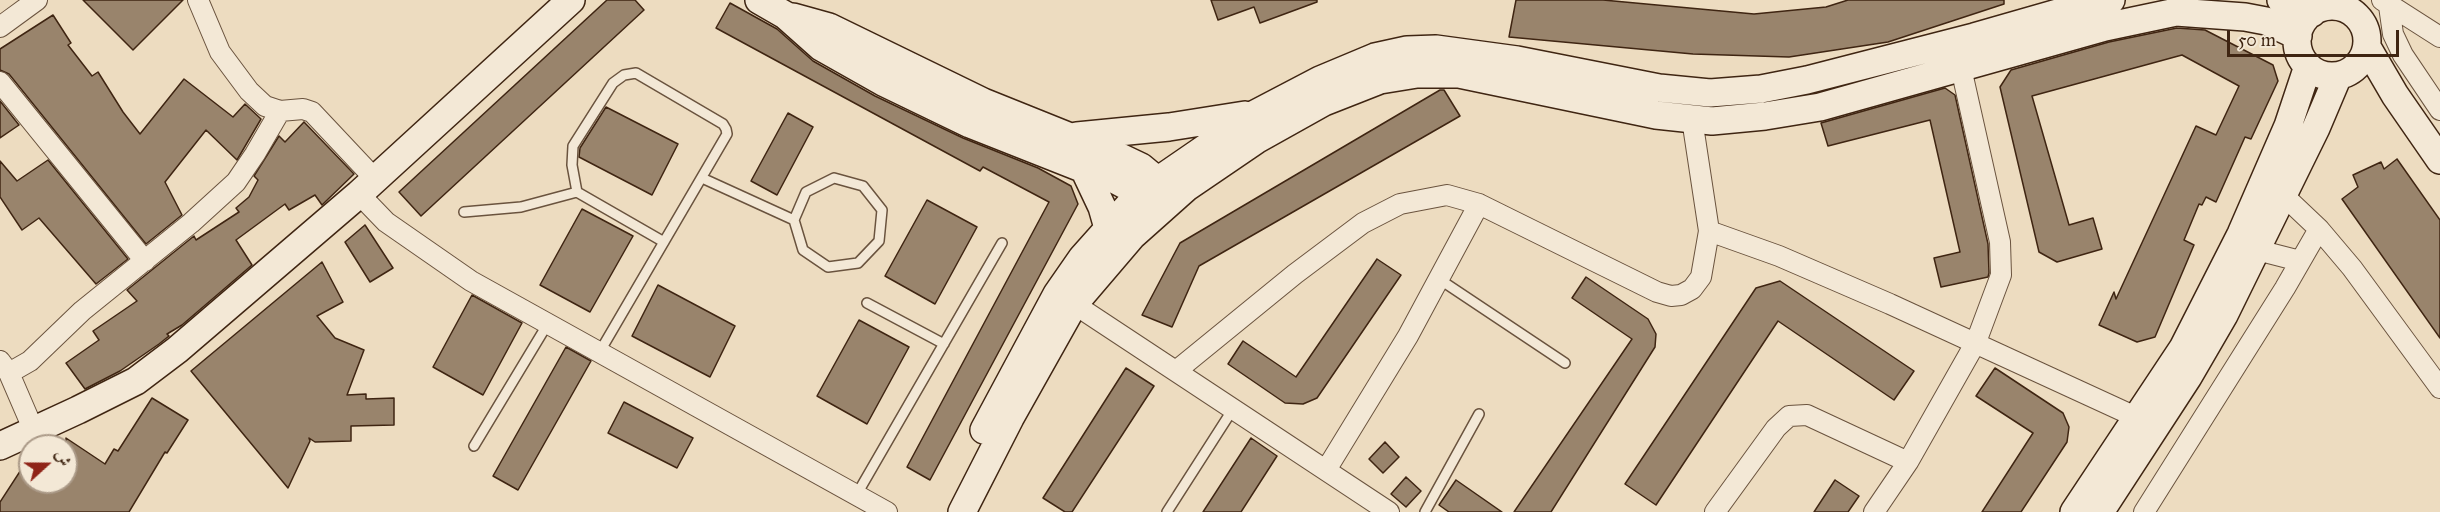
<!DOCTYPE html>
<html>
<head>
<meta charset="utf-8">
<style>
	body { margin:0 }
	#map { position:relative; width:2440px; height:512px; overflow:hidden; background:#eddcc0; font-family:"IM FELL Great Primer",Amiri,serif }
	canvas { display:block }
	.north { position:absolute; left:18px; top:434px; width:60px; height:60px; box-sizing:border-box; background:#f3e8d6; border:2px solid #ab9a88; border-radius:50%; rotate:69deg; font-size:16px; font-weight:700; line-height:24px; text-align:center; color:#3f2512 }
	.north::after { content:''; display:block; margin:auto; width:21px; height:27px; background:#8f2418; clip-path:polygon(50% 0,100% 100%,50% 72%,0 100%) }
	.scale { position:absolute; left:2227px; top:30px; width:172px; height:27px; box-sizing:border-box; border:3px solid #3f2512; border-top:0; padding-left:8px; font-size:18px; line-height:21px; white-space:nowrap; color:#3f2512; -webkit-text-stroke:4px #f3e8d6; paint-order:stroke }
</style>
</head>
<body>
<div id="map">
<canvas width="2440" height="512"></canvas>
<div class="north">ش</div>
<div class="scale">50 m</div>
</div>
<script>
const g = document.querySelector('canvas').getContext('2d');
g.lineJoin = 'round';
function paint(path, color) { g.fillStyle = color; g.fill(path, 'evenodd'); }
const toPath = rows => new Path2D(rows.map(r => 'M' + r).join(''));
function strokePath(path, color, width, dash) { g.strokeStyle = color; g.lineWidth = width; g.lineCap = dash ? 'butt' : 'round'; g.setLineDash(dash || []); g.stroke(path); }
const building = toPath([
	[83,0,183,0,133,50,83,0],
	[607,0,635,0,644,10,421,216,399,192,607,0],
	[1211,0,1317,0,1317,2,1260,23,1254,7,1218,20,1211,0],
	[1516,0,1603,0,1754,14,1826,7,1848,0,2004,0,2004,4,1888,42,1789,57,1693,54,1509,37,1516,0],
	[730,3,777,29,813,61,875,96,963,138,1038,168,1071,186,1078,204,930,480,907,467,1049,202,983,167,980,171,716,28,730,3],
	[53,15,71,43,68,45,92,76,98,72,123,112,140,134,184,79,233,117,245,104,261,119,237,160,206,130,165,182,182,215,146,244,9,74,0,70,0,49,53,15],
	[2177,28,2205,30,2273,65,2278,81,2251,139,2245,137,2216,202,2206,197,2202,205,2199,204,2184,240,2194,245,2155,337,2137,342,2099,325,2114,292,2116,299,2196,126,2216,135,2239,86,2182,55,2032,96,2069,225,2093,218,2102,249,2057,262,2039,252,2000,87,2011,70,2109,42,2177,28],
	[1945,88,1955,95,1988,244,1989,273,1988,277,1941,287,1934,258,1960,252,1930,120,1828,146,1821,123,1945,88],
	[1440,90,1444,90,1460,116,1199,266,1172,327,1142,315,1180,243,1440,90],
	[0,101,19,125,0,138,0,101],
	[606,107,678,144,652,195,579,157,580,148,606,107],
	[788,113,813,127,777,195,751,181,788,113],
	[304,122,354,174,322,205,315,195,289,210,285,204,236,240,252,265,182,325,167,334,169,336,159,344,120,371,85,389,66,363,99,340,93,331,137,301,127,290,194,236,196,240,239,212,236,208,249,197,258,180,254,176,279,136,285,142,304,122],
	[2397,159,2440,220,2440,338,2342,199,2358,187,2353,175,2381,162,2384,169,2397,159],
	[48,160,128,259,96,284,39,218,22,230,0,197,0,161,17,181,48,160],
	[927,200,977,227,935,304,885,276,927,200],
	[582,209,633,236,590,312,540,285,582,209],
	[365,225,393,268,370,282,345,242,365,225],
	[1377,259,1401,275,1317,398,1303,404,1285,403,1228,364,1243,341,1296,377,1377,259],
	[322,262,343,302,317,316,335,338,364,350,347,395,366,394,366,399,394,398,394,425,351,426,351,441,315,442,309,438,310,441,288,488,191,371,322,262],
	[1586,277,1648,319,1656,334,1655,347,1551,512,1514,512,1632,339,1572,298,1586,277],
	[1780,281,1914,371,1894,400,1778,321,1656,505,1625,484,1756,288,1780,281],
	[658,285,735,326,710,377,632,336,658,285],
	[472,295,522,323,483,395,433,367,472,295],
	[859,320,909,347,867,424,817,396,859,320],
	[566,347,591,361,518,490,493,476,566,347],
	[1126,368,1154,386,1072,512,1065,512,1043,498,1126,368],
	[1995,368,2063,413,2069,427,2067,442,2021,512,1982,512,2033,433,1976,396,1995,368],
	[152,398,188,420,167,453,165,452,129,512,0,512,0,502,30,456,30,482,66,482,66,438,105,464,114,449,118,451,152,398],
	[624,402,693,438,677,468,608,433,624,402],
	[1251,438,1277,456,1241,512,1203,512,1251,438],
	[1385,442,1399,457,1383,473,1369,459,1385,442],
	[1406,477,1421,491,1406,507,1391,494,1406,477],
	[1456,480,1502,512,1449,512,1439,505,1456,480],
	[1835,480,1859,496,1848,512,1814,512,1835,480]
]);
const lane = toPath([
	[702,178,794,220,803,250,828,267,858,263,879,241,882,210,863,186,834,178,806,192,794,220],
	[577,192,572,165,573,146,613,83,624,75,636,73,723,124,726,129,727,134,599,353],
	[464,212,521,207,577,192,664,242],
	[1439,279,1565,363],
	[867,303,944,344],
	[474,446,547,325],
	[857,494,1002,243],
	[1167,512,1233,409],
	[1425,512,1479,414]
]);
const street = toPath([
	[198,0,220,52,249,91,265,106,280,111,303,109,312,112,375,179],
	[2382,0,2440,37],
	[2389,6,2393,34,2403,55,2440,110],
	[0,27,37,0],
	[0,82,145,261],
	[359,194,386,222,471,281,887,512],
	[2282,194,2319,229,2352,268,2440,388],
	[1709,231,1779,256,1890,304,2138,418],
	[2257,250,2300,261],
	[1074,304,1389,512],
	[0,361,9,373,34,431],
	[1176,371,1295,274,1363,223,1400,204,1447,195,1479,204,1657,292,1671,296,1681,295,1692,289,1701,277,1709,231,1692,119],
	[9,373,30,361,82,311,191,223,236,182,255,154,280,111],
	[1326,470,1408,336,1479,204],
	[1715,512,1776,428,1789,416,1807,415,1908,462],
	[1874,512,1908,462,1976,342,2001,275,2000,242,1961,68],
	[2144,512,2285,288,2319,229]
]);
const secondary = toPath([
	[759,0,785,15,821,47,883,82,970,124,1084,169,1112,178,1140,193,1153,203],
	[2281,0,2312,13],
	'2297 41a35 35 0 1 1 70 0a35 35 0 1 1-70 0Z',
	[793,17,829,27,983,102,1120,157,1141,167,1170,191],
	[2367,47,2395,95,2440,160],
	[1077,136,1169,127,1245,115],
	[1084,169,1102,207,1108,228],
	[984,430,1057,294,1082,258,1140,193,1255,114,1320,80,1375,57,1407,50,1436,49,1517,60,1659,88,1710,93,1761,89,1807,80,1974,37,2082,6,2111,0],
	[0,446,78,410,136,381,177,350,359,194,571,0],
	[962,512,1010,418,1074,304,1132,236,1187,187,1256,140,1324,102,1380,80,1417,74,1459,74,1656,115,1712,121,1765,116,1820,107,2105,27,2176,12,2245,17,2266,21,2298,36],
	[2074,512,2183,348,2241,234,2288,126,2308,66],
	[2100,512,2188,377,2224,315,2316,128,2338,76]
]);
paint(building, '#99846c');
strokePath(building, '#3f2512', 1.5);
strokePath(lane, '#6a533e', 12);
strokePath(street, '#6a533e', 22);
strokePath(secondary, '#3f2512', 30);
strokePath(lane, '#f3e8d6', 9);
strokePath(street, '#f3e8d6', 20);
strokePath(secondary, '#f3e8d6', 27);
</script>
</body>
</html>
